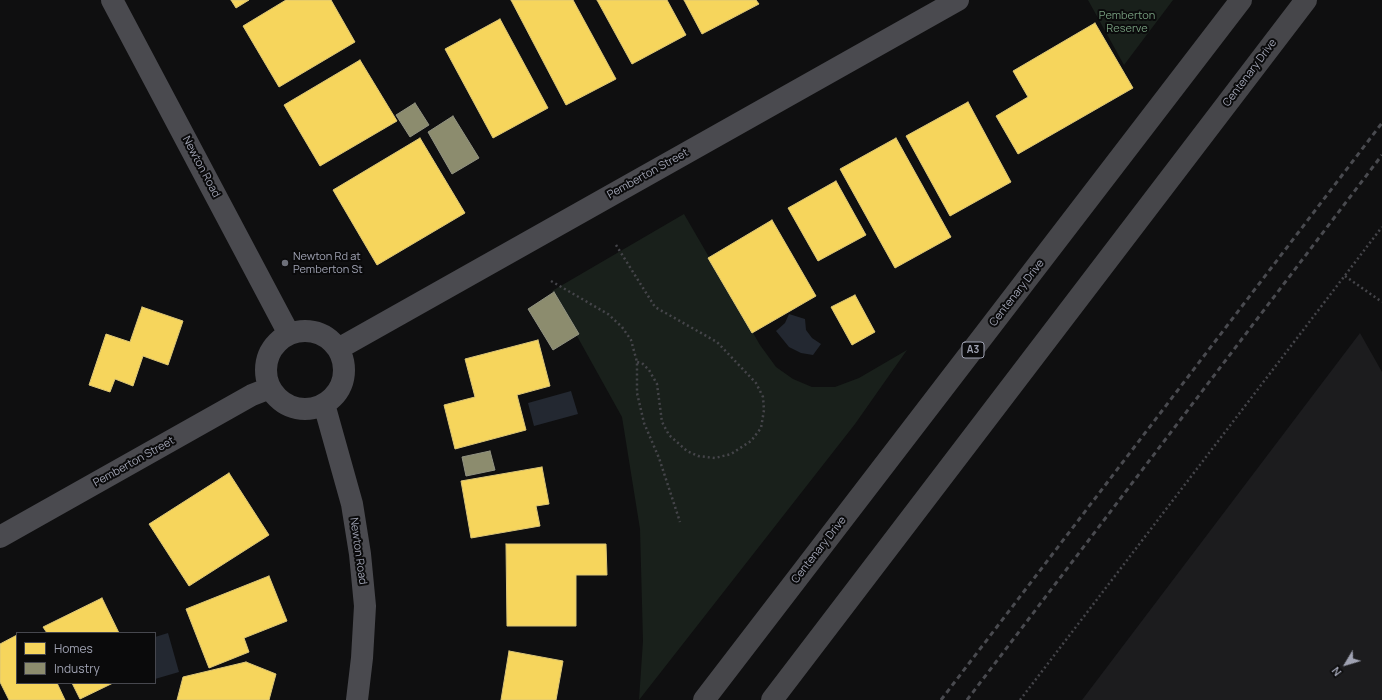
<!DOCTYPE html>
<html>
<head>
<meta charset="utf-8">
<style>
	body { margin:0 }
	#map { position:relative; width:1382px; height:700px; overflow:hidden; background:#0f0f10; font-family:Manrope,sans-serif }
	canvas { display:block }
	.legend { position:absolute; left:16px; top:632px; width:140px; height:52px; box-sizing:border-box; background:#0a0a0b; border:1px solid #46474e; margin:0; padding:5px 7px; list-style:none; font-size:12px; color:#9fa2b2 }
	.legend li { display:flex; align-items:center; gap:8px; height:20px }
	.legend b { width:20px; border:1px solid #46474e }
	.north { position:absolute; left:1326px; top:644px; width:40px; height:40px; -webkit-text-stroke:3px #0a0a0b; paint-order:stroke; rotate:232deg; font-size:11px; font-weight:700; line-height:16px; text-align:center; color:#9fa2b2 }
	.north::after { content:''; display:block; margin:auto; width:14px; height:18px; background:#9fa2b2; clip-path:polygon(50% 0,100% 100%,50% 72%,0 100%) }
</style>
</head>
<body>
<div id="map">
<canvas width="1382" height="700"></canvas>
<ul class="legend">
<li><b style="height:11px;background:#f6d55c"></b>Homes</li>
<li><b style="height:11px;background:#8c8c6e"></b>Industry</li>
</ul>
<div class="north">N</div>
</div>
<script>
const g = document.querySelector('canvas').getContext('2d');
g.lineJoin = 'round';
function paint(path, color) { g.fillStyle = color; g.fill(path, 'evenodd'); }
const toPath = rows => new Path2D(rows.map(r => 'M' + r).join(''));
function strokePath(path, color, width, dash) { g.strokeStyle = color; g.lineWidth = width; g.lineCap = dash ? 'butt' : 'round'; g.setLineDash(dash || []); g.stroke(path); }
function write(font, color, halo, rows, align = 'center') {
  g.font = font + ' Manrope,sans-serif'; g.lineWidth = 4; g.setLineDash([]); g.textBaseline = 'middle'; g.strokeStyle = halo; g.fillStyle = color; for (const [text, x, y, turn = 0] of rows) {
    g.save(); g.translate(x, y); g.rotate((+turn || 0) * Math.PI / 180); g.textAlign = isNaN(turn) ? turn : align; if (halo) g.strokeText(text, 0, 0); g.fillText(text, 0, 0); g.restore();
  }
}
const built = toPath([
	[1360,333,1382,372,1382,700,1082,700]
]);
const green = toPath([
	[1088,0,1173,0,1124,65],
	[684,214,760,345,776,367,793,379,812,387,835,387,859,378,907,350,855,424,639,700,643,641,640,529,622,417,552,291]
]);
const water = toPath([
	[789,314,805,319,806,330,812,338,821,344,813,355,801,353,789,347,776,331,785,323],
	[571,391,578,414,534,426,528,403],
	[168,633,179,672,155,679,155,637]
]);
const homes = toPath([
	[231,0,249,0,236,8,231,0],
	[286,0,331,0,355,42,279,87,243,26,286,0],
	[511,0,573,0,616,79,566,105,511,0],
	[597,0,667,0,686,35,632,64,597,0],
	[684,0,756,0,759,4,702,34,684,0],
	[500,19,548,108,493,138,445,49,500,19],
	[1095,23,1133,88,1018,154,996,116,1028,97,1013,71,1095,23],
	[360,60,397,121,320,166,284,105,360,60],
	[968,102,1011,182,950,216,906,136,968,102],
	[420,138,465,213,377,265,333,190,420,138],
	[896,138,951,237,895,268,840,169,896,138],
	[836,181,866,235,818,261,788,208,836,181],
	[772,220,816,296,752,333,708,258,772,220],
	[855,295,875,332,852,345,831,307,855,295],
	[142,307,183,321,168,365,143,356,133,386,115,379,110,392,89,385,106,334,130,342,142,307],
	[538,340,550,386,517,395,526,430,455,449,444,405,475,397,465,359,538,340],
	[542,467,549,504,536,506,540,526,471,538,461,481,542,467],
	[229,473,269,535,189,586,149,524,229,473],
	[506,544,606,544,607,575,576,575,576,626,507,626,506,544],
	[269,576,287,621,244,638,249,652,209,668,186,609,269,576],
	[102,598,119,633,47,633,43,627,102,598],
	[17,635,17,683,57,683,65,700,9,700,0,682,0,644,17,635],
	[509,651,563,661,556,700,501,700,509,651],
	[246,662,276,674,269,700,177,700,183,677,246,662],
	[72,683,113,683,80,699,72,683]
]);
const industry = toPath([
	[415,103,429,125,410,137,396,115,415,103],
	[453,116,479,158,452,174,428,132,453,116],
	[554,292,579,334,553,350,528,309,554,292],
	[490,451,495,470,466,476,462,457,490,451]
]);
const path = toPath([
	[616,245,655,307,717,342,756,383,763,397,764,410,761,428,751,441,731,454,715,458,698,456,687,451,669,435,662,422,657,384,649,370,642,363,637,362],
	[1345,276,1382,302],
	[551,281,608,314,622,327,631,340,637,362,637,393,644,423,659,458,680,522],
	[1020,700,1382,227]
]);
const minor = toPath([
	[112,0,289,334],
	'266 370a39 39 0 1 1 78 0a39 39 0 1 1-78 0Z',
	[338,349,958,0],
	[324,404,352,504,360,554,365,606,362,658,357,700],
	[0,537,252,395,270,388]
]);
const highway = toPath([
	[704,700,1241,0],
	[772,700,1306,0]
]);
const rail = toPath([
	[941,700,1382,123],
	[967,700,1382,155]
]);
const markers = [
	[285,263,4,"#6d6f79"]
];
const shields = [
	[973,350,22]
];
const shieldNames = [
	["A3",973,350]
];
const parkNames = [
	["Pemberton",1127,16],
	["Reserve",1127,29]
];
const streetNames = [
	["Centenary Drive",1250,73,-53],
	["Newton Road",201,167,62],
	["Pemberton Street",648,174,-29],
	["Centenary Drive",1017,293,-52],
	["Pemberton Street",134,462,-29],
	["Centenary Drive",819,550,-52],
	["Newton Road",358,551,82]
];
const poiNames = [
	["Newton Rd at",293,257],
	["Pemberton St",293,270]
];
paint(built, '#1c1c1e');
paint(green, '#19201b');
paint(water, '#232831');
paint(homes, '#f6d55c');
strokePath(homes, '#dcc676', 1);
paint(industry, '#8c8c6e');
strokePath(industry, '#929382', 1);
strokePath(path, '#45454a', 2.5, [2, 3]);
strokePath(minor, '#4a4a4f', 22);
strokePath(highway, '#46464a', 22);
strokePath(rail, '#494a4f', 3, [5, 4]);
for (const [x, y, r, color] of markers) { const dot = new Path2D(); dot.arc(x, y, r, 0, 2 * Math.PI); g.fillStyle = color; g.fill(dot); strokePath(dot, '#0a0a0b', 1.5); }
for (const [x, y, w] of shields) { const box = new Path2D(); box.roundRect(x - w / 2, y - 8, w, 16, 3); g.fillStyle = '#0a0a0b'; g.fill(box); strokePath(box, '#9fa2b2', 1); }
write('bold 10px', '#9fa2b2', null, shieldNames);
write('11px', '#769d7e', '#0a0a0b', parkNames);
write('11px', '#9fa2b2', '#0a0a0b', streetNames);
write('11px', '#9fa2b2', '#0a0a0b', poiNames, 'left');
</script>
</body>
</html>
